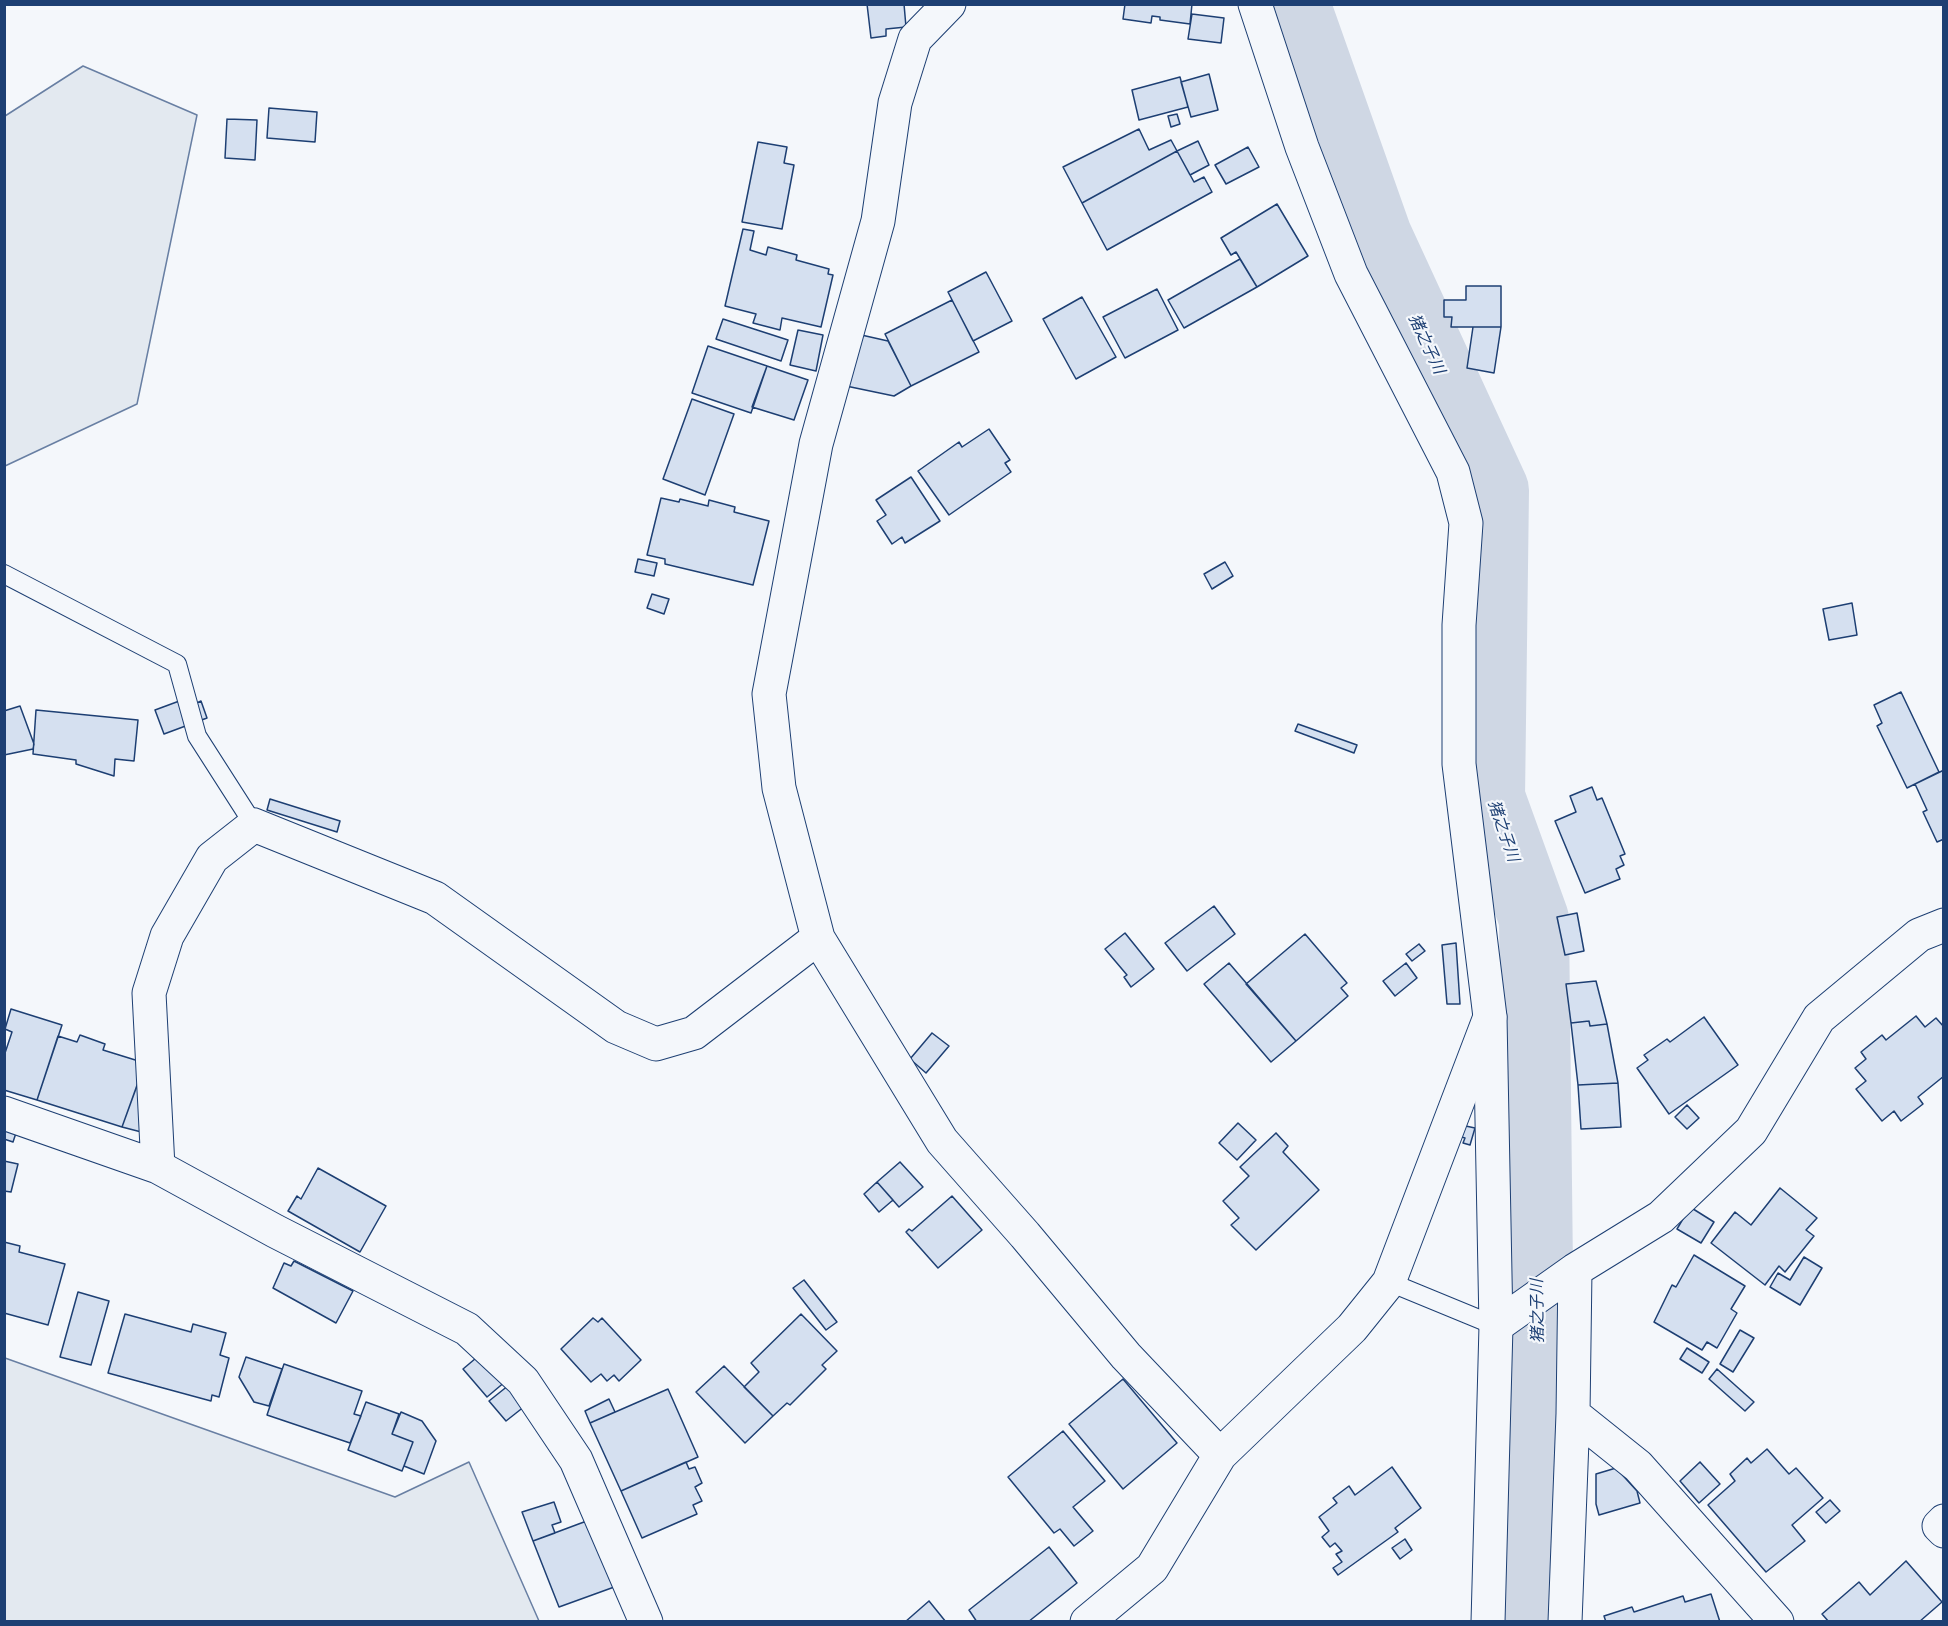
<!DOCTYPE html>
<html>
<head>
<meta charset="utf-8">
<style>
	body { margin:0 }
	#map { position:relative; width:1948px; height:1626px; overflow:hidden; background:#f4f7fb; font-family:Manrope,sans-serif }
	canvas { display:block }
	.frame { position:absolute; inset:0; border:6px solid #1d3f73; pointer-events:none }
</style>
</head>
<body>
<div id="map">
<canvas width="1948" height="1626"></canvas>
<div class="frame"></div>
</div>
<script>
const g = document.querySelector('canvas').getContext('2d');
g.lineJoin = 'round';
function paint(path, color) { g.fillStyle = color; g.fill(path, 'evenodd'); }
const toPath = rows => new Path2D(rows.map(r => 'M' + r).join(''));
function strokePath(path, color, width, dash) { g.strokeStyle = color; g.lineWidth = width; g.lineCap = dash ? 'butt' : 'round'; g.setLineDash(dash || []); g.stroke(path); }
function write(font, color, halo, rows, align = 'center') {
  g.font = font + ' Manrope,"Noto Sans JP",sans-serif'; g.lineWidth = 4.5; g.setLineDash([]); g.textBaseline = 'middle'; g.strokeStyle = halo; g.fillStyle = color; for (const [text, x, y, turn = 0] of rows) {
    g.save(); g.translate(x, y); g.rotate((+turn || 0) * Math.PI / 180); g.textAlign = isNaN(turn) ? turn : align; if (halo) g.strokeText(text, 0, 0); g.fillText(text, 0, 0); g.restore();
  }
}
const green = toPath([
	[83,66,197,115,137,404,5,466,5,116,83,66],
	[5,1358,395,1497,469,1462,539,1621,5,1621,5,1358]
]);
const river = toPath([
	[1295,4,1377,236,1494,490,1490,797,1534,919,1539,1359,1534,1622]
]);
const building = toPath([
	[867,4,904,4,906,27,886,29,886,36,871,38,867,4],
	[1125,4,1192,4,1190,24,1160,20,1160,17,1152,16,1151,23,1123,19,1125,4],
	[1192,14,1224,18,1221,43,1188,39,1192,14],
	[1209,74,1218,110,1191,117,1181,82,1209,74],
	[1180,77,1188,107,1139,120,1132,90,1180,77],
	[269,108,317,112,315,142,267,138,269,108],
	[1177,114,1180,124,1171,127,1168,116,1177,114],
	[227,119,257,120,255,160,225,158,227,119],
	[1139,129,1149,150,1171,140,1177,151,1082,203,1063,167,1139,129],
	[1198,141,1209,165,1190,175,1177,151,1198,141],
	[758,142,787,147,784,163,794,165,782,229,742,222,758,142],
	[1248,147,1259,167,1226,184,1215,165,1248,147],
	[1177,151,1194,182,1204,177,1212,192,1107,250,1082,203,1177,151],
	[1277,204,1308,256,1257,287,1236,252,1231,255,1221,238,1277,204],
	[743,229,754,231,750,250,766,255,768,247,797,255,796,260,829,269,828,274,833,275,821,327,782,318,780,330,753,323,756,314,725,306,743,229],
	[1240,259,1257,287,1184,328,1168,300,1240,259],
	[986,272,1012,321,973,341,948,292,986,272],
	[1466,286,1501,286,1501,327,1451,327,1452,317,1444,317,1444,300,1466,300,1466,286],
	[1157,289,1178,330,1125,358,1103,317,1157,289],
	[1082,297,1116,357,1076,379,1043,319,1082,297],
	[952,300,979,352,911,386,885,334,952,300],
	[723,319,788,340,781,361,716,339,723,319],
	[1473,327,1501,327,1494,373,1467,368,1473,327],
	[798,330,823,335,816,371,790,365,798,330],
	[857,334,888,341,911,386,894,396,846,386,857,334],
	[708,346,767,366,751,413,692,393,708,346],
	[767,366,808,380,794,420,752,407,767,366],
	[692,399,734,414,705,495,663,479,692,399],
	[989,429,1010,460,1005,463,1011,472,949,515,918,471,959,442,962,447,989,429],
	[911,477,940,521,905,543,902,537,892,544,877,521,886,515,876,500,911,477],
	[661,498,679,502,680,499,708,506,709,500,735,507,734,512,769,521,753,585,665,564,665,559,647,555,661,498],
	[638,559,657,563,654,576,635,572,638,559],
	[1225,562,1233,576,1212,589,1204,574,1225,562],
	[652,594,669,599,664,614,647,608,652,594],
	[1852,603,1857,635,1829,640,1823,609,1852,603],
	[1901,692,1939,772,1907,788,1877,726,1882,723,1874,705,1901,692],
	[182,700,186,708,201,701,207,718,164,734,155,710,182,700],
	[20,706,34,744,33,749,4,755,4,711,20,706],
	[36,710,138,720,134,761,115,759,114,776,76,764,76,760,33,754,36,710],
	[1298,724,1357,745,1354,753,1295,731,1298,724],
	[1944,770,1944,839,1937,842,1923,812,1927,810,1915,784,1944,770],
	[1592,787,1597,800,1602,798,1625,854,1620,856,1624,865,1616,869,1620,879,1585,893,1555,821,1576,812,1570,796,1592,787],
	[270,799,340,821,337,832,267,810,270,799],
	[1214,906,1235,934,1187,971,1165,943,1214,906],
	[1577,913,1584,951,1565,955,1557,917,1577,913],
	[1125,933,1154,969,1131,987,1124,977,1127,975,1105,949,1125,933],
	[1305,934,1347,983,1341,988,1348,996,1296,1041,1246,984,1305,934],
	[1456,943,1460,1004,1447,1004,1442,945,1456,943],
	[1419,944,1425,951,1412,961,1406,954,1419,944],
	[1229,963,1296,1041,1271,1062,1204,984,1229,963],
	[1406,963,1417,978,1395,996,1383,981,1406,963],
	[1596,981,1607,1024,1590,1026,1589,1021,1571,1023,1566,984,1596,981],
	[11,1009,62,1025,37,1100,4,1090,4,1056,12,1032,5,1029,11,1009],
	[1916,1016,1925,1027,1936,1018,1944,1027,1944,1076,1918,1097,1923,1104,1901,1121,1894,1111,1882,1121,1856,1089,1866,1081,1855,1068,1866,1059,1861,1052,1882,1035,1886,1040,1916,1016],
	[1704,1017,1738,1065,1669,1114,1637,1068,1648,1060,1644,1055,1667,1039,1670,1042,1704,1017],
	[1589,1021,1590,1026,1607,1024,1618,1083,1578,1085,1571,1023,1589,1021],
	[932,1033,949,1046,926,1073,910,1059,932,1033],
	[80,1035,105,1044,103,1050,145,1063,122,1127,37,1100,58,1036,77,1042,80,1035],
	[142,1072,149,1134,122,1127,142,1072],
	[1618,1083,1621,1127,1581,1129,1578,1085,1618,1083],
	[1687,1105,1699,1118,1687,1129,1675,1117,1687,1105],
	[1238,1123,1256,1140,1237,1160,1219,1143,1238,1123],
	[1461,1125,1475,1128,1470,1145,1463,1143,1465,1138,1458,1136,1461,1125],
	[4,1126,17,1130,13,1142,4,1139,4,1126],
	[1276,1133,1288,1146,1283,1152,1319,1190,1256,1250,1231,1225,1239,1218,1223,1201,1249,1176,1240,1167,1276,1133],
	[4,1161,18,1164,11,1192,4,1191,4,1161],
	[900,1162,923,1187,899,1207,877,1182,900,1162],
	[318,1168,386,1206,360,1252,288,1211,297,1196,301,1199,318,1168],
	[877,1182,893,1200,879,1212,864,1194,877,1182],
	[1780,1188,1817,1218,1806,1230,1814,1236,1785,1272,1779,1266,1765,1285,1711,1243,1735,1212,1751,1225,1780,1188],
	[952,1196,982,1230,938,1268,906,1232,909,1229,912,1231,952,1196],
	[1690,1207,1714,1222,1701,1243,1677,1229,1690,1207],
	[4,1242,20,1246,19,1252,65,1264,48,1325,4,1313,4,1242],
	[1694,1255,1745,1286,1731,1309,1737,1313,1717,1348,1707,1342,1702,1350,1654,1322,1672,1285,1676,1287,1694,1255],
	[1804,1257,1822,1268,1800,1305,1770,1287,1778,1273,1790,1280,1804,1257],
	[294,1261,353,1291,336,1323,273,1288,284,1263,291,1266,294,1261],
	[804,1280,837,1322,826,1330,793,1288,804,1280],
	[78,1292,109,1301,91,1365,60,1357,78,1292],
	[125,1314,191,1332,193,1324,226,1333,220,1355,229,1358,219,1397,212,1395,211,1401,108,1373,125,1314],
	[801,1314,837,1351,822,1365,826,1369,790,1405,787,1403,773,1416,744,1387,759,1372,751,1363,801,1314],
	[593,1318,598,1322,602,1318,641,1360,619,1381,614,1375,607,1381,601,1374,591,1382,561,1349,593,1318],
	[1740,1330,1754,1338,1733,1372,1720,1364,1740,1330],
	[1687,1348,1709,1362,1702,1373,1680,1359,1687,1348],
	[482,1353,506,1381,487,1397,463,1369,482,1353],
	[246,1357,282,1369,269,1406,254,1402,239,1377,246,1357],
	[284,1364,362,1391,354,1414,361,1416,350,1443,267,1415,284,1364],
	[724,1366,773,1416,745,1443,696,1392,724,1366],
	[1717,1369,1754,1402,1745,1411,1709,1379,1717,1369],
	[1123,1379,1177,1443,1123,1489,1069,1424,1123,1379],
	[509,1385,525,1406,506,1421,489,1401,509,1385],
	[668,1389,698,1457,621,1491,590,1423,668,1389],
	[609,1399,615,1412,590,1423,585,1411,609,1399],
	[366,1402,399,1414,392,1434,413,1442,402,1471,348,1450,366,1402],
	[401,1412,422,1421,436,1441,424,1474,404,1466,413,1442,392,1434,401,1412],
	[1063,1431,1105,1481,1073,1507,1093,1531,1074,1546,1060,1529,1054,1533,1008,1477,1063,1431],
	[1767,1449,1789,1474,1796,1468,1823,1498,1792,1525,1805,1541,1766,1572,1708,1505,1735,1481,1730,1474,1747,1458,1751,1463,1767,1449],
	[686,1462,689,1469,695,1467,702,1483,695,1487,702,1501,693,1505,697,1514,642,1538,621,1491,686,1462],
	[1700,1462,1720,1484,1699,1503,1680,1481,1700,1462],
	[1392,1467,1421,1508,1395,1528,1398,1532,1338,1575,1333,1568,1342,1562,1336,1554,1342,1551,1335,1543,1330,1547,1322,1537,1329,1531,1319,1517,1337,1503,1333,1498,1349,1486,1355,1495,1392,1467],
	[1616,1468,1637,1491,1640,1503,1599,1515,1596,1504,1596,1474,1616,1468],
	[1830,1500,1840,1511,1826,1523,1816,1512,1830,1500],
	[554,1502,561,1522,552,1525,555,1533,533,1541,522,1512,554,1502],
	[592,1519,617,1586,559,1607,533,1541,592,1519],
	[1405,1539,1412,1550,1400,1559,1392,1548,1405,1539],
	[1049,1547,1077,1583,1028,1622,977,1622,969,1610,1049,1547],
	[1906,1561,1942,1602,1919,1622,1829,1622,1822,1614,1859,1582,1870,1595,1906,1561],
	[1711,1594,1720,1622,1606,1622,1604,1616,1632,1607,1634,1612,1683,1596,1685,1602,1711,1594],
	[929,1601,946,1622,905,1622,929,1601]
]);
const service = toPath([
	[4,574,177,664,197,736,254,825],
	[1389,1282,1496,1326]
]);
const minor = toPath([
	[949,4,915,39,895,103,878,221,816,444,769,694,779,788,818,938,942,1141,1025,1235,1126,1356,1220,1455],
	[4,1113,158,1167,275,1231,467,1329,523,1381,576,1460,646,1622],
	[158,1167,149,993,167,936,212,858,254,825,435,898,616,1027,656,1044,694,1033,818,938],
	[1575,1270,1573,1414,1638,1466,1777,1622],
	[1496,1326,1575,1270,1661,1217,1751,1131,1819,1018,1919,935,1944,925],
	[1944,1521,1939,1526,1944,1531],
	[1087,1622,1152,1568,1220,1455,1352,1328,1389,1282,1490,1017],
	[1565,1622,1573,1414]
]);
const tertiary = toPath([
	[1255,4,1302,147,1351,274,1453,472,1466,523,1459,625,1459,764,1490,1017,1496,1326,1488,1622]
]);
const waterNames = [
	["猪之子川",1426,344,65],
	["猪之子川",1503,831,71],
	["猪之子川",1538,1311,-91]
];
paint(green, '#e3e9f0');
strokePath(green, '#687fa3', 1.5);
strokePath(river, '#cfd7e4', 70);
paint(building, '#d5e0f0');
strokePath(building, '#1d3f73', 1.5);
strokePath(service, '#1d3f73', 20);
strokePath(minor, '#1d3f73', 35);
strokePath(tertiary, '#1d3f73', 35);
strokePath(service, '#f4f7fb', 18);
strokePath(minor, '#f4f7fb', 33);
strokePath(tertiary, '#f4f7fb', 33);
write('italic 16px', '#1d3f73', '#f4f7fb', waterNames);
</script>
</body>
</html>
